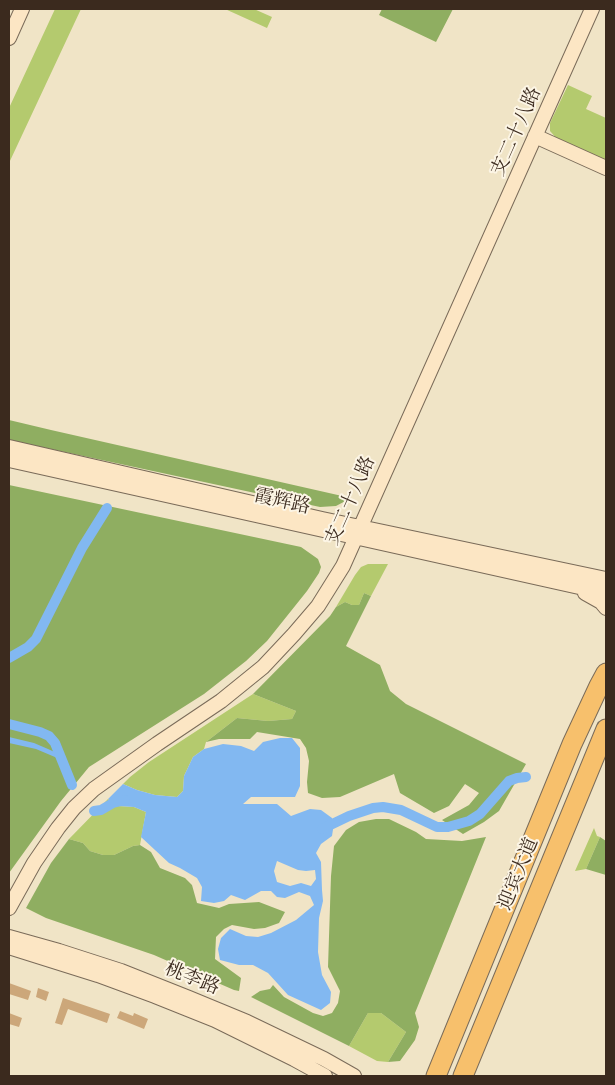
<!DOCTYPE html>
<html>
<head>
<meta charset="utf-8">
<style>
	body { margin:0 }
	#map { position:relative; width:615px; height:1085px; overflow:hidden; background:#f0e4c6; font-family:Alegreya,serif }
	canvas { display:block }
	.frame { position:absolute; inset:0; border:10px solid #3b2a1e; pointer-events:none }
</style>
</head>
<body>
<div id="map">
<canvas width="615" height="1085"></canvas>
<div class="frame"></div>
</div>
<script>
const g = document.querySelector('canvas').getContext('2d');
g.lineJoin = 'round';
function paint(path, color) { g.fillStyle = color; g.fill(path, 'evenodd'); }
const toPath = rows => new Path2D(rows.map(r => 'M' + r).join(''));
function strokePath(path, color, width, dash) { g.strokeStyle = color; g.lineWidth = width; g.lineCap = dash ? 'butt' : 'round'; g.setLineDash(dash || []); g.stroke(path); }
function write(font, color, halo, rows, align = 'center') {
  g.font = font + ' Alegreya,"Noto Serif SC",serif'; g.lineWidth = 4; g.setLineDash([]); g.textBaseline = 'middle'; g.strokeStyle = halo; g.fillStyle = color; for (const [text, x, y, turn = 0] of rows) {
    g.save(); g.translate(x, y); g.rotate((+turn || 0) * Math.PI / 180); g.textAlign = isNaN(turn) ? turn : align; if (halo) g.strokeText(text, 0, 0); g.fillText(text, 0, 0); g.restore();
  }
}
const green = toPath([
	[55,9,81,9,9,163,9,108],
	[225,9,254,9,272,17,267,28],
	[568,85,592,96,586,109,606,118,606,162,557,139,550,131,550,123],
	[368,564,388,564,371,596,364,593,359,605,352,605,345,602,336,607,355,575,361,567],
	[253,694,296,711,292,719,268,721,237,718,206,742,204,749,193,757,184,776,183,791,177,797,155,795,137,790,123,784,130,777,149,762],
	[108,799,118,806,134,807,146,812,140,845,133,846,114,855,103,855,90,851,83,843,69,839],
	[594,828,597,836,600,837,586,869,575,871],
	[368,1013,381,1013,406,1032,388,1062,377,1061,349,1046]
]);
const forest = toPath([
	[382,9,453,9,436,42,379,15],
	[9,420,51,430,351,498,336,506,320,507,9,440],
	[9,485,301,547,318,559,321,567,319,573,307,591,267,641,246,661,204,694,89,767,61,801,9,873],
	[364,593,371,596,346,646,380,665,390,691,406,704,526,764,499,811,484,822,463,834,442,820,469,805,479,793,465,784,449,806,434,813,400,793,394,774,340,797,322,798,308,793,307,782,309,761,306,748,300,739,257,732,250,739,219,739,206,742,237,718,268,721,292,719,296,711,253,694,330,616,336,607,345,602,352,605,359,605],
	[376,819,389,819,416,832,426,839,462,841,486,837,415,1013,419,1027,415,1040,400,1061,388,1062,406,1032,381,1013,368,1013,349,1046,251,997,260,991,270,989,273,985,284,997,313,1013,323,1016,332,1013,338,1003,340,991,328,967,331,876,334,846,346,830,359,822],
	[600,837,606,841,606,875,586,869],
	[69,839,83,843,90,851,103,855,114,855,133,846,140,845,151,852,160,868,185,878,192,885,197,903,219,908,229,904,259,902,285,912,279,923,265,928,254,929,232,925,224,929,216,937,215,959,241,978,239,991,234,990,154,955,46,918,26,908,51,863]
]);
const water = toPath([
	[9,737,34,743,48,749,59,754,62,760,36,749,9,743],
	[280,738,292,738,300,748,300,786,295,797,251,797,243,804,277,804,291,816,310,809,321,810,332,818,334,823,332,836,321,844,316,853,321,862,322,890,323,901,319,918,318,952,322,975,331,992,330,1003,321,1010,288,995,268,973,253,965,239,965,220,960,218,949,221,938,230,929,246,936,258,937,271,933,296,920,314,905,310,896,299,892,285,898,277,897,271,891,261,891,245,900,231,895,224,901,214,903,201,901,202,887,197,878,180,868,169,863,141,837,146,812,134,807,118,806,108,799,123,784,137,790,155,795,177,797,183,791,184,776,193,757,204,749,223,744,241,746,254,751,263,742],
	[277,861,298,870,306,871,315,870,316,879,311,886,301,883,290,886,277,882,274,871]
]);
const canal = toPath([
	[9,658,28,647,36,639,82,548,107,508],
	[9,724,40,732,49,736,55,743,72,785],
	[94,811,101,810,113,803,125,800],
	[322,829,349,816,373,808,383,807,401,810,437,827,448,827,469,821,480,814,509,781,517,778,526,777]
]);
const building = toPath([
	[9,983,31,991,28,1000,9,994],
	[38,988,49,992,46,1001,36,997],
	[63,998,110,1014,107,1023,68,1009,62,1025,55,1023],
	[120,1011,133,1016,134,1013,148,1019,144,1029,117,1018],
	[9,1013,22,1018,19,1027,9,1024]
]);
const secondary = toPath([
	[9,38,22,9],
	[535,136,606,168],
	[9,447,322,519,606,579],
	[9,460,606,593],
	[585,593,601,602,606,608],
	[9,908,34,863,58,828,74,808,94,789,157,744,221,701,263,667,294,634,318,606,343,566,592,9],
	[9,937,59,951,121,971,189,998,247,1022,324,1059,354,1076],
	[9,947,98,975,155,996,215,1020,294,1059,325,1076]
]);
const highway = toPath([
	[436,1076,572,744,599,686,606,673],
	[463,1076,606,729]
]);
const streetNames = [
	["支二十八路",517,132,-66],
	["支二十八路",351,501,-66],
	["霞辉路",282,502,13],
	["迎宾大道",519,874,-68],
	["桃李路",192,979,22]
];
paint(green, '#b4ca6e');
paint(forest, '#8fae61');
paint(water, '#82b8f1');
strokePath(canal, '#82b8f1', 10);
paint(building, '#cca77a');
strokePath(secondary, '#7a6b59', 16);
strokePath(highway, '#7a6b59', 21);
strokePath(secondary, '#fce6c4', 14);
strokePath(highway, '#f7c06c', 19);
write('19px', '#3b2a1e', '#fcf5e5', streetNames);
</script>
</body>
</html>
